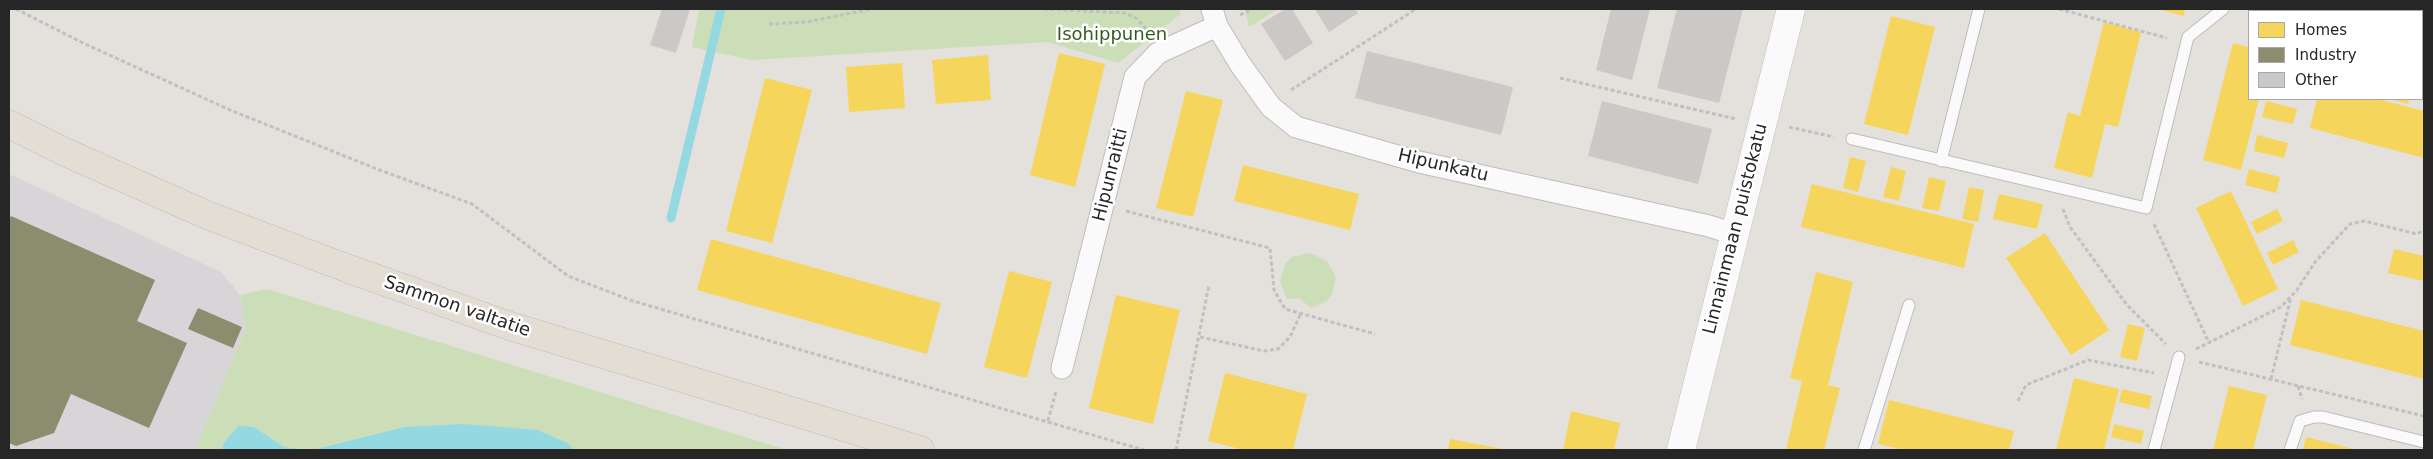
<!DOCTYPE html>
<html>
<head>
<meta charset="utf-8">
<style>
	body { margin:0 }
	#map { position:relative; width:2433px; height:459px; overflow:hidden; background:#e4e0dc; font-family:"DejaVu Sans",sans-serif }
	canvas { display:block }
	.frame { position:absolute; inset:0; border:10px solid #262626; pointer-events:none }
	.legend { position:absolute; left:2248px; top:10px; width:175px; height:90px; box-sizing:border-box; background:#fff; border:1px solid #a8a8a8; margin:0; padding:6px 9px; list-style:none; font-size:15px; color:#262626 }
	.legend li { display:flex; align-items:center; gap:10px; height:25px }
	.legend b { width:25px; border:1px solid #a8a8a8 }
</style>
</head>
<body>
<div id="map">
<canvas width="2433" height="459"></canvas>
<div class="frame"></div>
<ul class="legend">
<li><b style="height:14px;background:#f6d55c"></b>Homes</li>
<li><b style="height:14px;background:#8c8c6e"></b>Industry</li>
<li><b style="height:14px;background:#cbc8c5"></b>Other</li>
</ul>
</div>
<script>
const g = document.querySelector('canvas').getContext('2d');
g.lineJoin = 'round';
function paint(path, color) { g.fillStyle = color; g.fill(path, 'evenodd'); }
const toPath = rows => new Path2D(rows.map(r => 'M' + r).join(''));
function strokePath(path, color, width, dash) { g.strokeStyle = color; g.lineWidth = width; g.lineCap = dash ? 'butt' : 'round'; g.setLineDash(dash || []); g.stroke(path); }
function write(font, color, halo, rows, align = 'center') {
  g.font = font + ' "DejaVu Sans",sans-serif'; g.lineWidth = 5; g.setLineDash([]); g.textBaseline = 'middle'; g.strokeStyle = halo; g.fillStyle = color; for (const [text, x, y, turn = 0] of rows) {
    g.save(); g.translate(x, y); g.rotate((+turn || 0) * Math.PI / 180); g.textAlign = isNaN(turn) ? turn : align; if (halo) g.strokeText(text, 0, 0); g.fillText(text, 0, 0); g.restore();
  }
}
const industrial = toPath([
	[9,174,221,272,240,295,246,328,195,450,9,450]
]);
const green = toPath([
	[699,9,1178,9,1181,14,1118,63,1048,42,752,60,692,47],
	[1245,9,1278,9,1249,27],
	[1310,253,1327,261,1336,277,1332,294,1327,301,1311,308,1299,298,1287,299,1280,282,1285,264,1292,257],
	[267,289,787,450,574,450,569,444,404,427,312,450,284,448,254,427,223,444,222,450,195,450,246,328,240,295]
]);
const water = toPath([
	[464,424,538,430,569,444,574,450,312,450,404,427],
	[238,426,254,427,284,447,306,450,222,450,223,444]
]);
const homes = toPath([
	[2158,9,2185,9,2184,16],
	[1891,16,1935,27,1908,135,1864,124],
	[2104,22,2141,32,2118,127,2105,124,2092,178,2054,168,2068,112,2080,116],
	[2233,43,2249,47,2249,99,2259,99,2241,170,2203,160],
	[1059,53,1105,64,1075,187,1030,175],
	[988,55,991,100,936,104,932,60],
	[902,63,905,108,849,112,846,67],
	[765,78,812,90,772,243,726,231],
	[1186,91,1223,100,1193,217,1156,208],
	[2317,99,2377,99,2424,111,2424,158,2310,128],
	[2390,99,2409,99,2408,104],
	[2266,101,2297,109,2293,124,2262,117],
	[2257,135,2288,143,2284,158,2254,151],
	[1850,157,1866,161,1858,192,1843,188],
	[1243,165,1359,194,1350,230,1234,201],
	[1891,167,1906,171,1899,201,1883,197],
	[2249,169,2280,177,2276,193,2245,185],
	[1929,177,1946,181,1939,211,1922,208],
	[1812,184,1974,224,1964,268,1801,227],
	[1969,187,1984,190,1978,222,1962,219],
	[2231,191,2278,289,2243,306,2196,208],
	[1999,194,2043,204,2037,229,1993,219],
	[2277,209,2283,221,2257,234,2251,222],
	[2045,233,2109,330,2071,355,2006,258],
	[711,239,941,303,927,354,697,290],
	[2293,240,2299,252,2273,265,2267,253],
	[2394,249,2424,256,2424,281,2388,273],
	[1009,271,1052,282,1027,378,984,367],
	[1816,272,1853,282,1828,385,1840,388,1824,450,1786,450,1802,381,1790,378],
	[1116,295,1180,310,1153,424,1089,408],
	[2301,300,2424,331,2424,379,2290,345],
	[2128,324,2145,328,2137,361,2120,357],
	[1225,373,1307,394,1293,450,1244,450,1208,441],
	[2074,378,2119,389,2104,450,2056,450],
	[2229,386,2267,395,2253,450,2213,450],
	[2122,389,2152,396,2149,409,2119,402],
	[1889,400,2014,431,2009,450,1904,450,1878,444],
	[1571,411,1620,423,1614,450,1563,450],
	[2114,424,2144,431,2141,444,2111,437],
	[2306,437,2357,450,2303,450],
	[1450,439,1503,449,1503,450,1448,450]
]);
const industry = toPath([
	[11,216,155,280,137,321,187,343,149,428,71,394,54,433,16,446,9,443,9,220],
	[198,308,242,327,233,348,188,329]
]);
const stream = toPath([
	[671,218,721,9]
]);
const building = toPath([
	[662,9,690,9,676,53,650,45],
	[1285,9,1292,9,1313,43,1285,61,1261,24],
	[1315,9,1355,9,1358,13,1329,32],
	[1611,9,1650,9,1632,80,1596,70],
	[1677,9,1743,9,1719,103,1657,88],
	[1367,51,1513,87,1501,135,1355,98],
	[1602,101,1712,129,1698,184,1588,156]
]);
const path = toPath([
	[16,9,83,43,230,110,377,169,472,204,568,276,633,301,1144,450],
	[1044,9,1125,13,1136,18,1148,31],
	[2059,9,2167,38],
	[1240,15,1252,9],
	[769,24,807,22,871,9],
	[1560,78,1736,119],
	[1291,90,1416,9],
	[1789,127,1834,137],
	[2063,209,2070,227,2127,305,2166,344],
	[1126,211,1270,248,1274,290,1285,309,1375,334],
	[2154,224,2209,343],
	[1200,337,1264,351,1278,349,1290,337,1301,313],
	[2196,349,2281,307,2297,290,2315,262,2350,224,2364,221,2417,234,2424,230],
	[2199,362,2424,416],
	[2271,379,2291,297],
	[2298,386,2302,399],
	[2018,401,2026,385,2088,360,2154,373],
	[1048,421,1056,391],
	[1176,450,1209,285]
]);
const service = toPath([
	[2275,9,2282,11],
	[2422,53,2424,54],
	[1852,139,2146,208,2188,37,2223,9],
	[1941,161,1979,9],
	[1864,450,1909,305],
	[2154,450,2179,357],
	[2290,450,2300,421,2314,417,2323,417,2424,442]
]);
const minor = toPath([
	[1212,9,1217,26,1240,64,1271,107,1296,127,1419,162,1709,226,1734,234],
	[1062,368,1135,77,1158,53,1217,26]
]);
const tertiary = toPath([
	[1681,450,1791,9]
]);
const primary = toPath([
	[9,124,67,153,207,215,349,269,510,326,920,450]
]);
const parkNames = [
	["Isohippunen",1112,35]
];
const streetNames = [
	["Hipunkatu",1443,166,13],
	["Hipunraitti",1111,175,-76],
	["Linnainmaan puistokatu",1736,229,-76],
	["Sammon valtatie",457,307,19]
];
paint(industrial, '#d7d5d8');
paint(green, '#ccdeb7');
paint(water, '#94d9e2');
paint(homes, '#f6d55c');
paint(industry, '#8c8c6e');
strokePath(stream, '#94d9e2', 9);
paint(building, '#cbc8c5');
strokePath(service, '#bebdbd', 13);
strokePath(minor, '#bebdbd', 23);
strokePath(tertiary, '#bebdbd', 29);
strokePath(primary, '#bebcbb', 29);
strokePath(path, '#c1c0c0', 3, [4, 2.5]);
strokePath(service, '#fbfafa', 11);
strokePath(minor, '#fbfafa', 21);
strokePath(tertiary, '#fbfafa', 28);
strokePath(primary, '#e4ddd3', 28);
write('18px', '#345c1e', '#fff', parkNames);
write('18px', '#262626', '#fff', streetNames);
</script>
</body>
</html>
